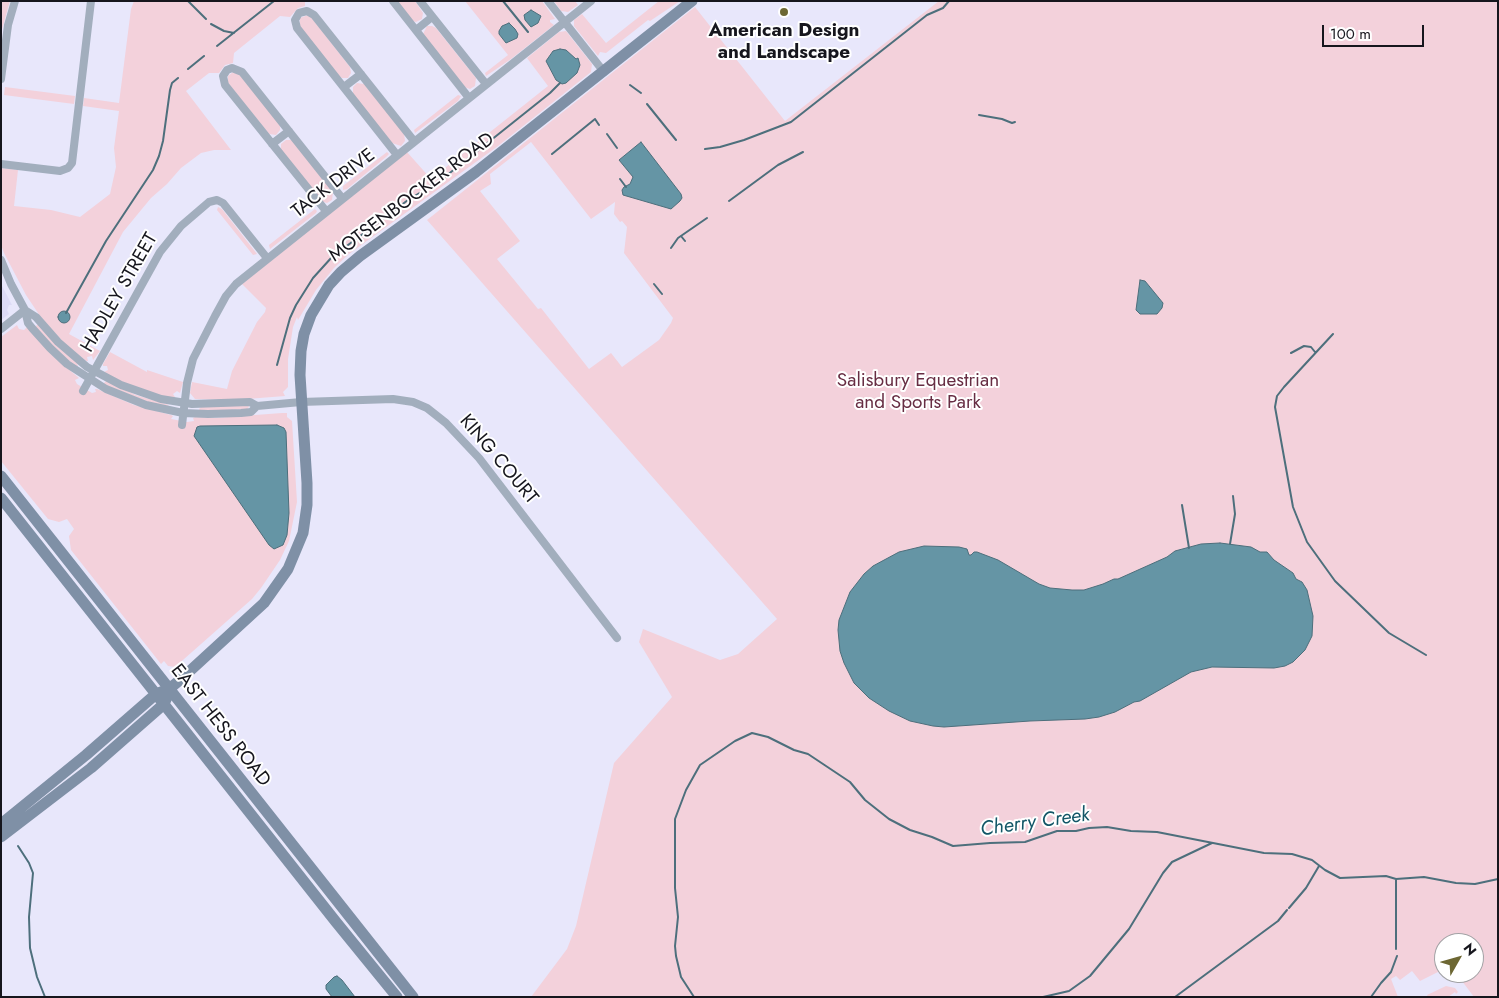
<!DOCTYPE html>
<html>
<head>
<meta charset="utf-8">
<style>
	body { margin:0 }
	#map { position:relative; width:1499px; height:998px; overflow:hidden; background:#e8e7fb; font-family:Jost,sans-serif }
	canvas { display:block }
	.frame { position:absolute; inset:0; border:2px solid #16161d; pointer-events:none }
	.north { position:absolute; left:1434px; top:933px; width:50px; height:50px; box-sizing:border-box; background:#fff; border:1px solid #a2a2a5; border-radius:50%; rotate:52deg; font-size:14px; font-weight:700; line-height:20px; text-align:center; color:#16161d }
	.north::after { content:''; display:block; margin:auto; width:18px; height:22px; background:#6d6733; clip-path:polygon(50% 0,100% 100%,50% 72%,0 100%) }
	.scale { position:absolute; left:1322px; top:25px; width:102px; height:22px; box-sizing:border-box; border:2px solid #16161d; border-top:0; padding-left:6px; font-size:15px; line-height:18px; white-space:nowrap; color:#16161d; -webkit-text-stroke:4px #fff; paint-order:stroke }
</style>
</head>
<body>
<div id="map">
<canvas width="1499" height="998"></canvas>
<div class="frame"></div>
<div class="north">N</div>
<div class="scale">100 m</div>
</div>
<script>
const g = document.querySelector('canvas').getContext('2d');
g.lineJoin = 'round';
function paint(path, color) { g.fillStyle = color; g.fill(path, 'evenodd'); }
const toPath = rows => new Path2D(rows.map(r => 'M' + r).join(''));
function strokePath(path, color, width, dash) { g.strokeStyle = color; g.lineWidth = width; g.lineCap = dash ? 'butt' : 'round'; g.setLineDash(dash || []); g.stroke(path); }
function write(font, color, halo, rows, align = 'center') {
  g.font = font + ' Jost,sans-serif'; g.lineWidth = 4; g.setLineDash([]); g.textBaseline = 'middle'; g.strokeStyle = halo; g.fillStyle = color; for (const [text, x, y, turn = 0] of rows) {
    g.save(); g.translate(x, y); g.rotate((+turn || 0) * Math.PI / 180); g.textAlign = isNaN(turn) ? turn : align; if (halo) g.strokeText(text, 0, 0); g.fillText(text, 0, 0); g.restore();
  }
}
const built = toPath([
	[1,284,12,305,9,305,7,310,9,314,1,320]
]);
const green = toPath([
	[1,1,10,1,1,33],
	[134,1,305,1,305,6,298,8,290,17,280,16,234,53,233,63,225,65,219,73,209,73,186,91,231,150,214,150,201,153,181,168,167,184,151,198,123,232,69,334,100,351,93,360,92,356,87,357,88,361,86,361,64,343,40,316,26,295,4,253,1,245,1,168,18,170,14,206,51,210,80,217,110,194,116,167,114,148,119,111,83,106,84,98,119,103,131,9],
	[396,1,415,1,423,13,422,19,416,22,413,21],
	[465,1,542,1,555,19,550,20,550,22,554,25,511,59,486,76,485,73,508,55],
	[554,1,575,1,578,5,568,12,561,11],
	[659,1,680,1,650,21,648,20,606,53,600,52,598,56,574,26,574,20,582,14,606,43],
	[939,1,1498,1,1498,997,1474,997,1456,973,1474,973,1474,943,1444,943,1444,969,1420,981,1412,971,1400,980,1396,976,1391,979,1398,997,531,997,567,949,576,926,614,763,672,697,639,642,643,629,720,660,738,654,777,619,427,220,695,7,785,121],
	[531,142,591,219,615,202,614,214,620,222,622,221,627,227,624,253,673,318,671,323,659,340,622,367,611,353,589,369,541,308,538,309,497,259,520,241,480,191,491,184,490,174],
	[308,15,311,17,350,67,351,73,348,78,342,78,339,76,300,27,300,18],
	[427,26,432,26,436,28,476,78,475,86,470,89,464,87,423,34],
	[566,31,592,64,591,72,498,146,349,254,334,268,316,290,298,320,297,317,293,327,288,359,288,387,283,392,285,396,234,400,195,399,190,393,192,382,227,389,232,371,257,322,265,312,266,308,242,284,407,152,431,179,548,86,527,58,559,32],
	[233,72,240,75,280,125,280,130,276,135,269,134,228,83,228,76],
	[357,83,364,84,404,133,405,141,401,146,392,143,353,94,353,87],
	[5,87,75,96,74,104,4,95],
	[458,95,461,96,458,101,415,133,414,130],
	[286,140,292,140,333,192,332,200,327,203,321,201,281,150,281,144],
	[387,152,389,154,386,157,347,189,343,190,343,186],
	[218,207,222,209,257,254,253,255,217,210],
	[315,209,317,211,316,213,270,249,269,245],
	[38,324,57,346,77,363,78,366,75,366,48,342,35,327],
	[17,325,19,329,24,330,27,327,54,357,79,378,75,380,77,384,92,393,96,392,95,389,97,389,134,405,171,415,173,416,171,419,187,422,194,421,193,418,195,417,215,418,282,413,287,413,287,417,292,421,297,502,289,541,280,560,261,588,252,599,175,667,168,666,164,661,161,664,71,550,69,536,74,529,67,519,59,522,48,519,1,461,1,337],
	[110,352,147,372,147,370,183,382,180,393,177,391,173,394,175,397,172,398,155,394,125,384,104,372,108,370,107,366,103,366,103,364],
	[106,381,136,395,169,405,168,406,156,405,103,384],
	[248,405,249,407,247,409,200,411,199,409,201,407],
	[1446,986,1455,988,1458,992,1456,994,1455,992,1448,997,1428,997,1427,995]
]);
const water = toPath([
	[531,10,541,16,538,23,531,27,525,20,524,15,531,10],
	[509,23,515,29,518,34,517,38,506,43,499,34,499,31,502,26,509,23],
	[560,49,566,50,576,59,578,58,580,65,577,73,566,83,562,84,556,80,546,61,553,51,560,49],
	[641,142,681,194,682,198,680,201,671,209,623,195,622,190,624,187,630,184,633,177,619,160,641,142],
	[1140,280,1145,281,1163,303,1162,308,1157,314,1140,314,1136,310,1140,280],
	'58 317a6 6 0 1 1 12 0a6 6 0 1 1-12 0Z',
	[277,425,284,428,286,432,289,513,287,535,283,545,274,549,269,545,194,436,197,427,200,426,277,425],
	[1220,543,1251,547,1260,552,1267,552,1274,560,1293,573,1296,579,1302,582,1307,590,1313,616,1312,636,1305,650,1293,662,1285,666,1274,668,1212,667,1191,672,1140,701,1134,702,1115,712,1099,717,1085,719,1030,721,944,727,933,726,910,721,889,711,869,698,854,683,844,663,840,651,838,630,839,620,850,592,864,574,873,566,899,552,924,546,959,547,967,549,969,555,971,555,974,552,977,552,998,560,1039,584,1050,588,1072,590,1084,590,1103,584,1114,579,1118,579,1167,557,1175,551,1201,544,1220,543],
	[337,976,342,980,355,997,332,997,326,989,326,985,334,977,337,976]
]);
const stream = toPath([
	[188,1,206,19],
	[503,1,528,32],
	[211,24,224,31,234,33],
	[217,46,274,1],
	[188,69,204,56],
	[630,85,641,93],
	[647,104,676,140],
	[979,115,1002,119,1012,123,1015,122],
	[607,134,617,148],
	[705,149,720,147,744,140,791,122,927,15,943,8,949,1],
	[552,154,595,119,599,125],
	[620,179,626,187],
	[729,201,778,165,803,152],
	[681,236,685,241],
	[671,248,678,238,707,218],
	[654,284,662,294],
	[66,313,106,241,153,170,159,156,163,141,170,90,172,83,178,78],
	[1333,334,1284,387,1277,396,1275,407,1293,507,1307,542,1335,581,1389,633,1426,655],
	[1291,353,1304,346,1311,347,1315,352],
	[277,365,290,318,296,305,313,278,332,257,408,200,441,180,550,93,560,83],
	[1182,505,1189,548],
	[1230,544,1235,514,1233,496],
	[18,846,29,863,33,873,29,917,30,948,37,977,45,997],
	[1396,879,1396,949],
	[1289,908,1306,888,1319,866],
	[694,997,681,977,676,956,675,946,678,917,675,888,675,819,686,790,700,765,735,741,752,733,768,737,794,750,808,754,850,782,865,800,889,819,910,830,932,837,953,846,990,843,1025,842,1057,831,1076,831,1089,828,1107,827,1131,831,1157,832,1264,853,1292,854,1312,860,1325,870,1340,878,1386,876,1396,879,1424,877,1456,883,1475,884,1498,879],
	[1043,997,1069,991,1090,976,1129,929,1163,873,1172,862,1212,843],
	[1175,997,1278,921,1287,910],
	[1371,997,1381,983,1391,972,1397,956]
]);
const street = toPath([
	[393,1,469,98],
	[420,1,486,84],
	[548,1,604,72],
	[416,30,432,17],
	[1,79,8,25,15,1],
	[344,87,361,74],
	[272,144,289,131],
	[397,155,297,28,295,20,299,13,307,11,314,15,414,141],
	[1,164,60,171,68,168,72,163,91,1],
	[326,211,225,85,223,76,227,70,232,68,242,72,342,198],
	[1,260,11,284,25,310,28,323,32,328,50,348,67,364,106,389,146,405,183,413,208,414,241,413,251,412,257,406],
	[25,310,36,317,58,342,87,367,121,385,161,399,192,404,250,402,257,406,301,402,393,399,413,402,427,408,446,423,479,458,617,638],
	[1,329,25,310],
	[83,391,160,252,181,226,209,202,217,200,223,203,267,258],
	[182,425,187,383,193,359,215,316,226,296,236,284,591,1]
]);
const secondary = toPath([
	[1,476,413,997],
	[1,498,336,922,397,997],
	[1,824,86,755,156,694,169,689,180,680,264,603,288,569,303,533,307,505,307,483,300,375,301,351,304,334,311,315,329,285,341,272,360,256,476,172,692,1],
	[1,837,91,768,164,704,167,697]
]);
const markers = [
	[784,12,5,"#6d6733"]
];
const poiNames = [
	["American Design",784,31],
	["and Landscape",784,53]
];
const streetNames = [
	["TACK DRIVE",334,184,-38],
	["MOTSENBOCKER ROAD",412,198,-37],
	["HADLEY STREET",120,293,-60],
	["KING COURT",498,460,50],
	["EAST HESS ROAD",220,726,52]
];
const parkNames = [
	["Salisbury Equestrian",918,381],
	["and Sports Park",918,403]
];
const waterNames = [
	["Cherry Creek",1035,823,-8]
];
paint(built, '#dddbf6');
paint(green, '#f3d1db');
paint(water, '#6595a5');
strokePath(water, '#4d6f7c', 1);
strokePath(stream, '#4d6f7c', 2);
strokePath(street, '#a2aebd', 8);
strokePath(secondary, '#7f90a6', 11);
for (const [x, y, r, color] of markers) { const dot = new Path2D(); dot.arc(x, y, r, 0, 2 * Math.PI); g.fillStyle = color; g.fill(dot); strokePath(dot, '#fff', 2); }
write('bold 19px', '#16161d', '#fff', poiNames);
write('19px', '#16161d', '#fff', streetNames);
write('19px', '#672d43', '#fff', parkNames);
write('italic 20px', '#125667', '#fff', waterNames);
</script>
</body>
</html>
